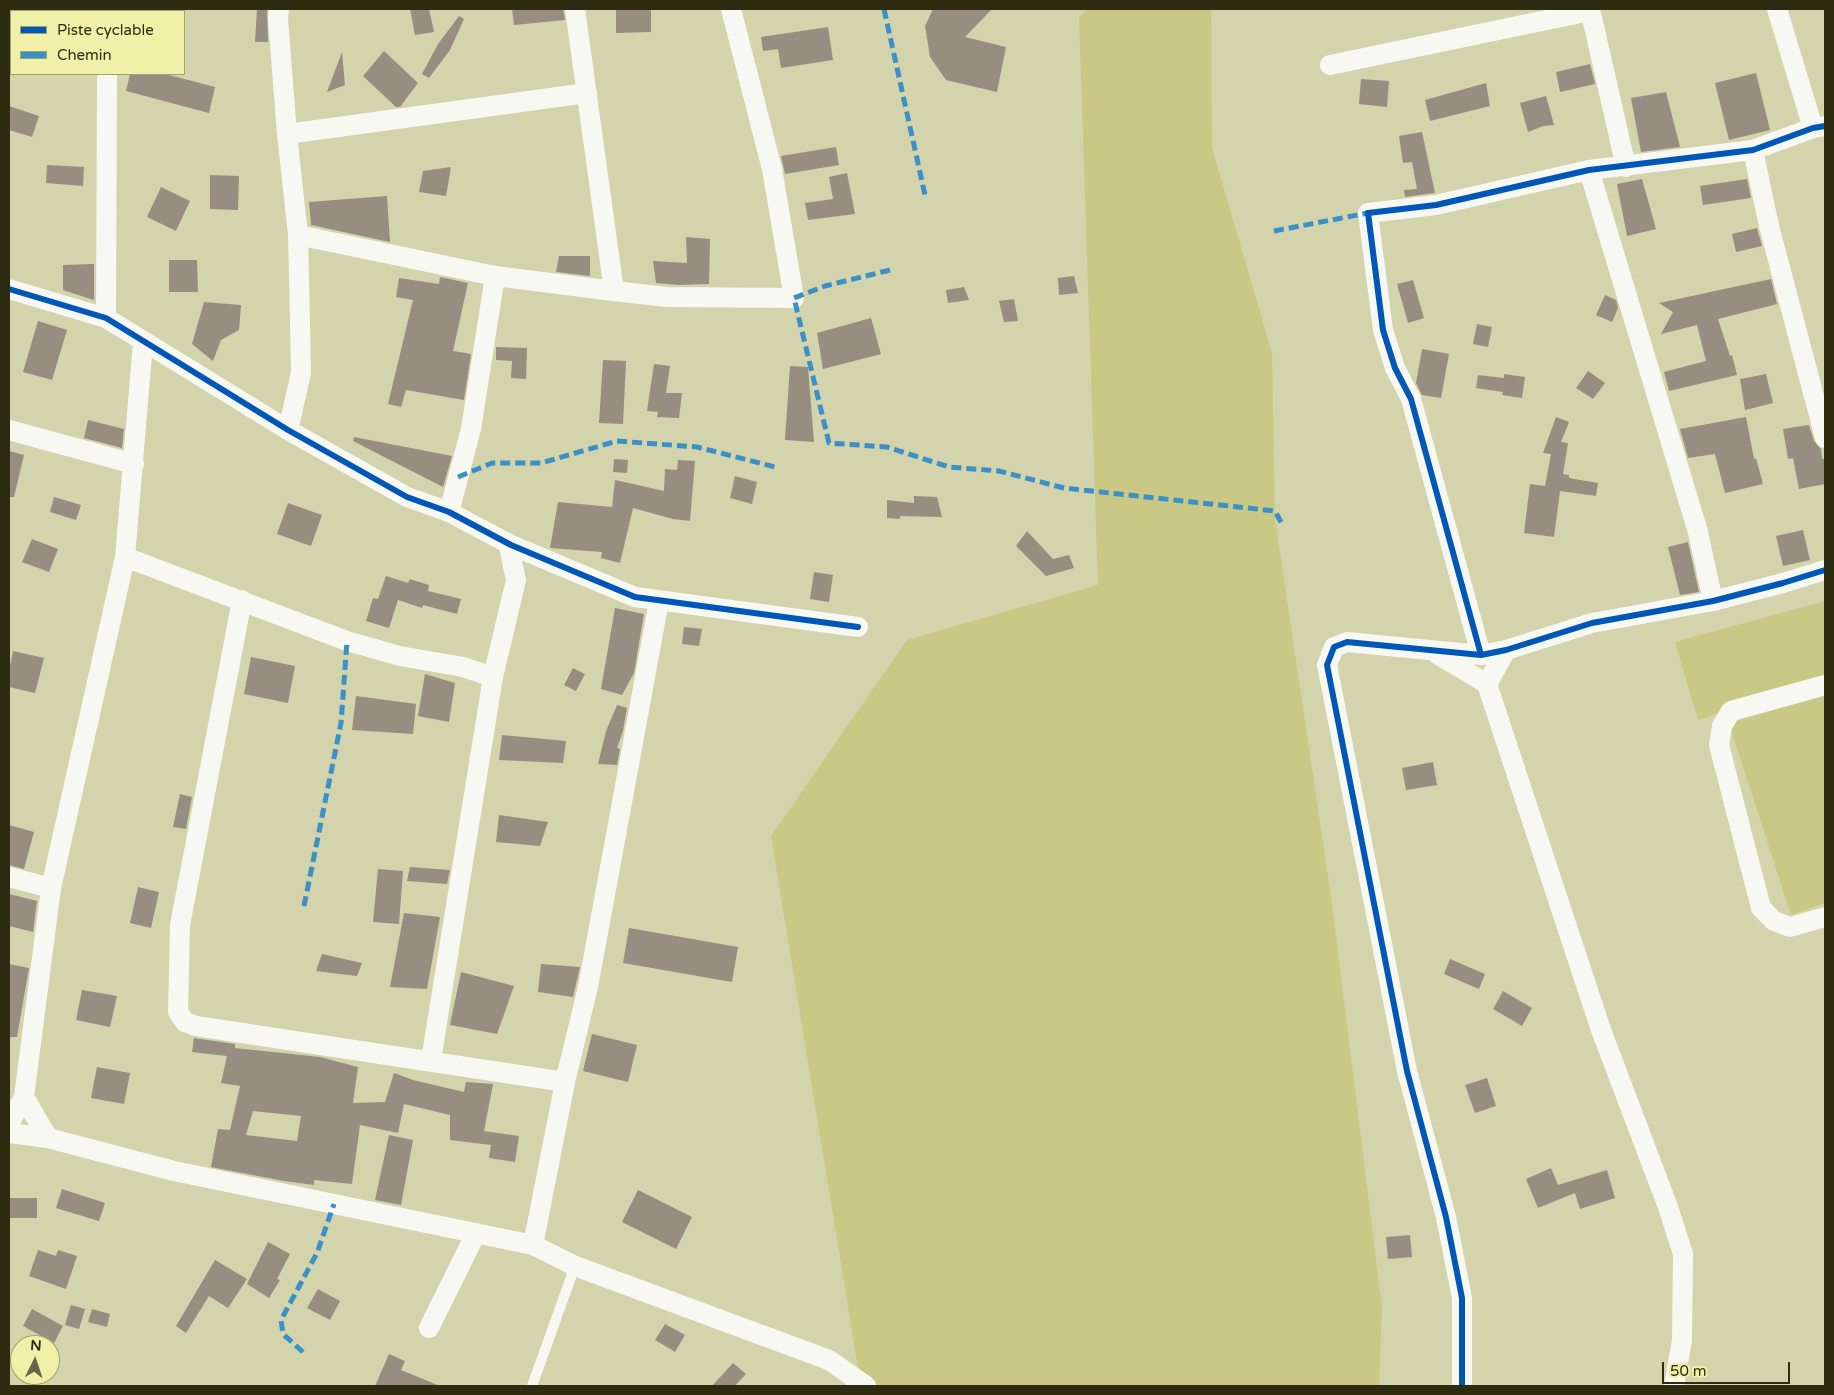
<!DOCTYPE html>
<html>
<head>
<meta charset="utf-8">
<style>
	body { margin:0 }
	#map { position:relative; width:1834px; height:1395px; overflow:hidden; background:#d3d3ac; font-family:"Varela Round",sans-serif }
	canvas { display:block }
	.frame { position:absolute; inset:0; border:10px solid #2d2c10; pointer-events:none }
	.legend { position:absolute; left:10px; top:10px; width:175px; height:65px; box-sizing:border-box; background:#f0f0a9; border:1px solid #a2a26c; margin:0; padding:6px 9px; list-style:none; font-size:15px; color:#2d2c10 }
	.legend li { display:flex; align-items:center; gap:10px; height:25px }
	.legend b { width:25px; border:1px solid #a2a26c }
	.north { position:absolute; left:10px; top:1335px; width:50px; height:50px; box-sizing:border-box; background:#f0f0a9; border:1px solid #a2a26c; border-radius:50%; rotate:4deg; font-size:14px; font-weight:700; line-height:20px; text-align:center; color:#2d2c10 }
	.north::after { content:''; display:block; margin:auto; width:18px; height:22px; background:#676647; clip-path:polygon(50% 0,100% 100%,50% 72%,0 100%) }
	.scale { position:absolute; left:1662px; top:1362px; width:128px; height:22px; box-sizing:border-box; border:2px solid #2d2c10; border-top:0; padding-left:6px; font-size:15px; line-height:18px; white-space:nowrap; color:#2d2c10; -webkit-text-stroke:4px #f0f0a9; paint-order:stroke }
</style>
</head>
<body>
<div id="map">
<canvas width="1834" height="1395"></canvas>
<div class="frame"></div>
<ul class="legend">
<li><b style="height:6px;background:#0057b8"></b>Piste cyclable</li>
<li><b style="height:6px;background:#3b90c7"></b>Chemin</li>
</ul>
<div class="north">N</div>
<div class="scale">50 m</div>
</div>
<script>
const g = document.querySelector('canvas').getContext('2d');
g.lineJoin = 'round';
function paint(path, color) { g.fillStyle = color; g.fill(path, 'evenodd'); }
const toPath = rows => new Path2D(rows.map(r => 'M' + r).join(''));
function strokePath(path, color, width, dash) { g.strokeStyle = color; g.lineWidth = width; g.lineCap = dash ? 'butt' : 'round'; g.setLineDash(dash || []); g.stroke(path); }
const green = toPath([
	[1088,9,1211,9,1212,148,1272,353,1275,519,1332,904,1382,1308,1379,1386,861,1386,771,836,907,640,1098,585,1079,17],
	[1825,601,1825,682,1698,720,1675,642],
	[1825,696,1825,903,1791,915,1729,723]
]);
const building = toPath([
	[257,9,267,9,268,42,255,42],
	[410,9,429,9,434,32,415,35],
	[512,9,563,9,565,20,514,25],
	[616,9,651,9,651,32,616,33],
	[933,9,992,9,965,37,1006,47,997,92,946,80,930,57,925,26],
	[459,16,464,19,450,50,429,78,422,74,438,44],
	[828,27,833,60,781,68,778,49,763,51,761,37],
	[384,51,418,83,400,107,396,107,363,76],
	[342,52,345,85,327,92],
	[1590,64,1595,84,1560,92,1556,72],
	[1756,73,1770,130,1729,140,1715,83],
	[130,74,165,74,215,87,209,113,126,91],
	[1361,79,1389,81,1387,107,1359,104],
	[1486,83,1490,106,1430,121,1425,100],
	[1666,92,1680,147,1641,152,1631,98],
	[1546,96,1554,125,1543,126,1528,132,1520,103],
	[9,106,39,116,32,137,9,130],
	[1422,132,1435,193,1405,197,1404,190,1417,189,1412,162,1403,163,1399,136],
	[836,147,839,165,785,174,781,156],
	[47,165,84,167,83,186,46,183],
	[451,167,446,196,419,192,423,171],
	[847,173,855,214,808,220,805,203,833,199,829,177],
	[210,175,239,176,238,210,210,209],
	[1642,179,1656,229,1627,236,1617,184],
	[1747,179,1751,198,1703,205,1700,186],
	[161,187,190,201,176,231,147,217],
	[387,196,390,242,311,225,309,202],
	[1757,228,1762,246,1736,252,1732,234],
	[686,237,710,239,709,284,680,285,656,283,653,261,687,263],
	[559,256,590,256,590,276,556,272],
	[169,260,197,260,198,292,169,292],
	[94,264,94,300,63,290,63,265],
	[1074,276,1078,293,1059,295,1058,278],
	[440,277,468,283,453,351,471,354,464,400,406,390,401,407,388,404,413,300,396,297,399,278,439,284],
	[1771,279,1777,304,1718,319,1730,356,1732,355,1737,375,1669,391,1664,372,1706,361,1697,325,1661,334,1673,312,1659,303],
	[1413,280,1424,318,1408,323,1397,284],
	[964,287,969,300,948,303,946,290],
	[1605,295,1616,300,1618,308,1612,322,1596,315],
	[1014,299,1018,321,1004,322,999,301],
	[204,302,241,305,239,330,221,340,213,361,192,344],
	[871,318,881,354,823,369,817,333],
	[38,321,67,330,52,380,23,372],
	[1477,324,1492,327,1488,347,1473,344],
	[496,347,527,348,526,379,511,378,512,361,496,360],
	[1422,349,1449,354,1441,398,1422,395,1416,383],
	[603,360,626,361,623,424,599,423],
	[654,364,670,366,666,393,682,393,679,418,657,417,658,412,647,411],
	[790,366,808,367,814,442,785,440],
	[1588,371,1605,383,1593,399,1576,388],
	[1504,374,1525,377,1522,398,1502,395,1503,392,1476,388,1478,375,1504,378],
	[1766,374,1773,403,1745,410,1740,379],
	[1556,417,1569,422,1561,442,1568,443,1563,474,1569,475,1569,478,1598,483,1596,496,1560,491,1554,537,1524,533,1530,484,1545,486,1551,454,1543,453],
	[1746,417,1754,459,1756,458,1763,484,1725,493,1715,454,1688,458,1680,429],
	[88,420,124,429,122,448,84,438],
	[1809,425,1814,441,1821,449,1822,459,1825,458,1825,484,1799,489,1793,458,1788,459,1783,429],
	[354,437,452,456,443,487,353,441],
	[9,451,24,455,14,497,9,497],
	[614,459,628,460,627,473,613,472],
	[678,460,695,461,690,521,673,519,633,508,620,563,601,558,602,552,550,548,558,502,612,507,615,480,664,491,665,469,677,470],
	[735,476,757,482,752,504,730,498],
	[914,496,937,497,942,517,900,516,900,519,887,518,887,500,914,503],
	[54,497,81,505,76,520,50,512],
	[288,503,322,515,311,546,277,534],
	[1803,530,1810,560,1783,566,1776,536],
	[1027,531,1053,559,1069,555,1074,568,1046,576,1016,546],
	[32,539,58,549,49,572,22,562],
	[1688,542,1699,592,1680,595,1668,547],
	[814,572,833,575,829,602,810,599],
	[386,576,408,583,410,579,429,585,428,591,461,599,457,614,423,605,422,608,398,600,389,628,366,621,373,598,378,599],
	[615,608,644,614,634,673,622,695,601,689],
	[684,627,702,629,699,646,682,644],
	[13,651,44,658,35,693,9,687,9,671],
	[251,657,295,666,288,703,244,694],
	[573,668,585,674,576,691,564,685],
	[425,674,455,683,449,722,418,716],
	[356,696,416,704,413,734,352,730],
	[617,705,627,708,623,731,617,748,620,749,617,765,598,764,606,731],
	[502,735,566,741,563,763,499,760],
	[1433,762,1437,785,1406,790,1402,768],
	[180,794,192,797,186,829,173,827],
	[499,815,548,822,540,846,496,842],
	[9,825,34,832,24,869,9,865],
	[410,867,450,870,447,884,407,881],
	[378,869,403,871,399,924,373,922],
	[138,887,159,892,151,928,130,923],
	[9,894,37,901,33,932,9,926],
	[404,913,440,917,427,989,390,987],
	[629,928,738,947,732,982,623,963],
	[322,954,362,963,357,976,316,971],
	[1450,959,1485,974,1479,989,1444,974],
	[9,964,29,968,17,1037,9,1037],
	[541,964,580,967,573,997,538,992],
	[461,972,514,986,497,1034,450,1025],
	[82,990,117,996,110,1027,76,1020],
	[1503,991,1532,1008,1522,1026,1493,1009],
	[592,1034,637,1045,628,1082,583,1071],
	[194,1038,235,1044,235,1048,320,1057,358,1067,353,1103,385,1102,394,1073,413,1080,464,1092,466,1082,493,1084,484,1131,519,1136,515,1162,489,1158,491,1145,450,1140,450,1115,404,1104,398,1133,360,1125,352,1184,314,1180,314,1185,284,1181,211,1167,218,1129,230,1130,240,1086,221,1083,227,1056,192,1052],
	[253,1111,301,1116,297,1141,246,1135],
	[97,1067,130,1073,124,1104,91,1098],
	[1487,1078,1496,1106,1475,1113,1465,1085],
	[389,1135,413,1140,401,1205,375,1200],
	[1551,1168,1558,1185,1607,1170,1615,1198,1580,1209,1575,1193,1538,1208,1526,1179],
	[62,1189,105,1203,99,1221,56,1208],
	[638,1190,692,1217,676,1249,622,1222],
	[9,1198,37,1198,37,1218,9,1218],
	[1410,1235,1412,1257,1388,1259,1386,1237],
	[268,1242,290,1254,277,1279,280,1280,269,1298,247,1284],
	[38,1250,56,1256,58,1250,77,1256,66,1289,29,1276],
	[215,1260,247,1279,228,1308,209,1296,186,1333,176,1326],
	[318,1289,340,1301,330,1320,307,1308],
	[71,1305,85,1309,79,1329,65,1325],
	[32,1309,63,1326,54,1343,23,1326],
	[92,1309,110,1314,107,1327,88,1322],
	[665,1324,685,1335,675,1352,655,1340],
	[389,1354,405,1361,401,1370,440,1386,375,1386],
	[733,1363,746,1374,735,1386,712,1386]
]);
const service = toPath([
	[532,1386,575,1266]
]);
const minor = toPath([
	[279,9,278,19,287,134,298,235,300,322,301,373,288,430],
	[575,9,614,291],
	[1590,9,1626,167],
	[1777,9,1813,128],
	[107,11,107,9],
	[1330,65,1590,11],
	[287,134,587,93],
	[1753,150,1769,226,1825,438],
	[1589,170,1698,532,1713,601],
	[298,235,495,276,614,291,667,297,794,298,772,169,731,9],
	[9,289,106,318,288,430,407,497,449,512,511,545,635,597,858,627],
	[106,318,107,74],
	[9,430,134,464],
	[449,512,471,429,495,276],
	[125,557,347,641,400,656,463,667,493,677,431,1060],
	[242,600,180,925,178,1012,185,1022,196,1026,565,1082],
	[1506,650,1487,684,1601,1030,1668,1207,1683,1254,1682,1340,1674,1386],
	[1437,654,1487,684],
	[1481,655,1411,399,1395,368,1383,330,1368,213,1436,205,1589,170,1753,150,1813,128,1825,126],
	[493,677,516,580,508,543],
	[1825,685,1731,711,1722,726,1719,745,1761,908,1774,921,1790,927,1825,917],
	[9,877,51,888],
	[9,1124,24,1097],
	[9,1133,48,1138,174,1171,533,1245,575,1266,829,1360,866,1386],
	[48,1138,24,1097,51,888,125,557,143,342],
	[533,1245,565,1082,588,987,659,601],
	[429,1328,475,1235],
	[1462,1386,1462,1298,1446,1217,1407,1071,1327,665,1334,647,1347,642,1481,655,1506,650,1592,623,1713,601,1783,583,1825,570]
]);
const quiet = toPath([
	[884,9,925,195],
	[1274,231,1368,213],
	[890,270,825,286,794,298,829,443,887,447,949,467,999,471,1064,488,1275,511,1282,524],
	[458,477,492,463,541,463,617,441,697,447,775,467],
	[304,906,341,723,347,641],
	[303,1352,283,1334,281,1320,317,1253,334,1204]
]);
const cycleway = toPath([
	[9,289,106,318,288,430,407,497,449,512,511,545,635,597,858,627],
	[1481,655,1411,399,1395,368,1383,330,1368,213,1436,205,1589,170,1753,150,1813,128,1825,126],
	[1462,1386,1462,1298,1446,1217,1407,1071,1327,665,1334,647,1347,642,1481,655,1506,650,1592,623,1713,601,1783,583,1825,570]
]);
paint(green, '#c9c884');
paint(building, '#988d81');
strokePath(service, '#f8f8f3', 10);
strokePath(minor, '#f8f8f3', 20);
strokePath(quiet, '#3b90c7', 5, [10, 5]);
strokePath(cycleway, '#0057b8', 6);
</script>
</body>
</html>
